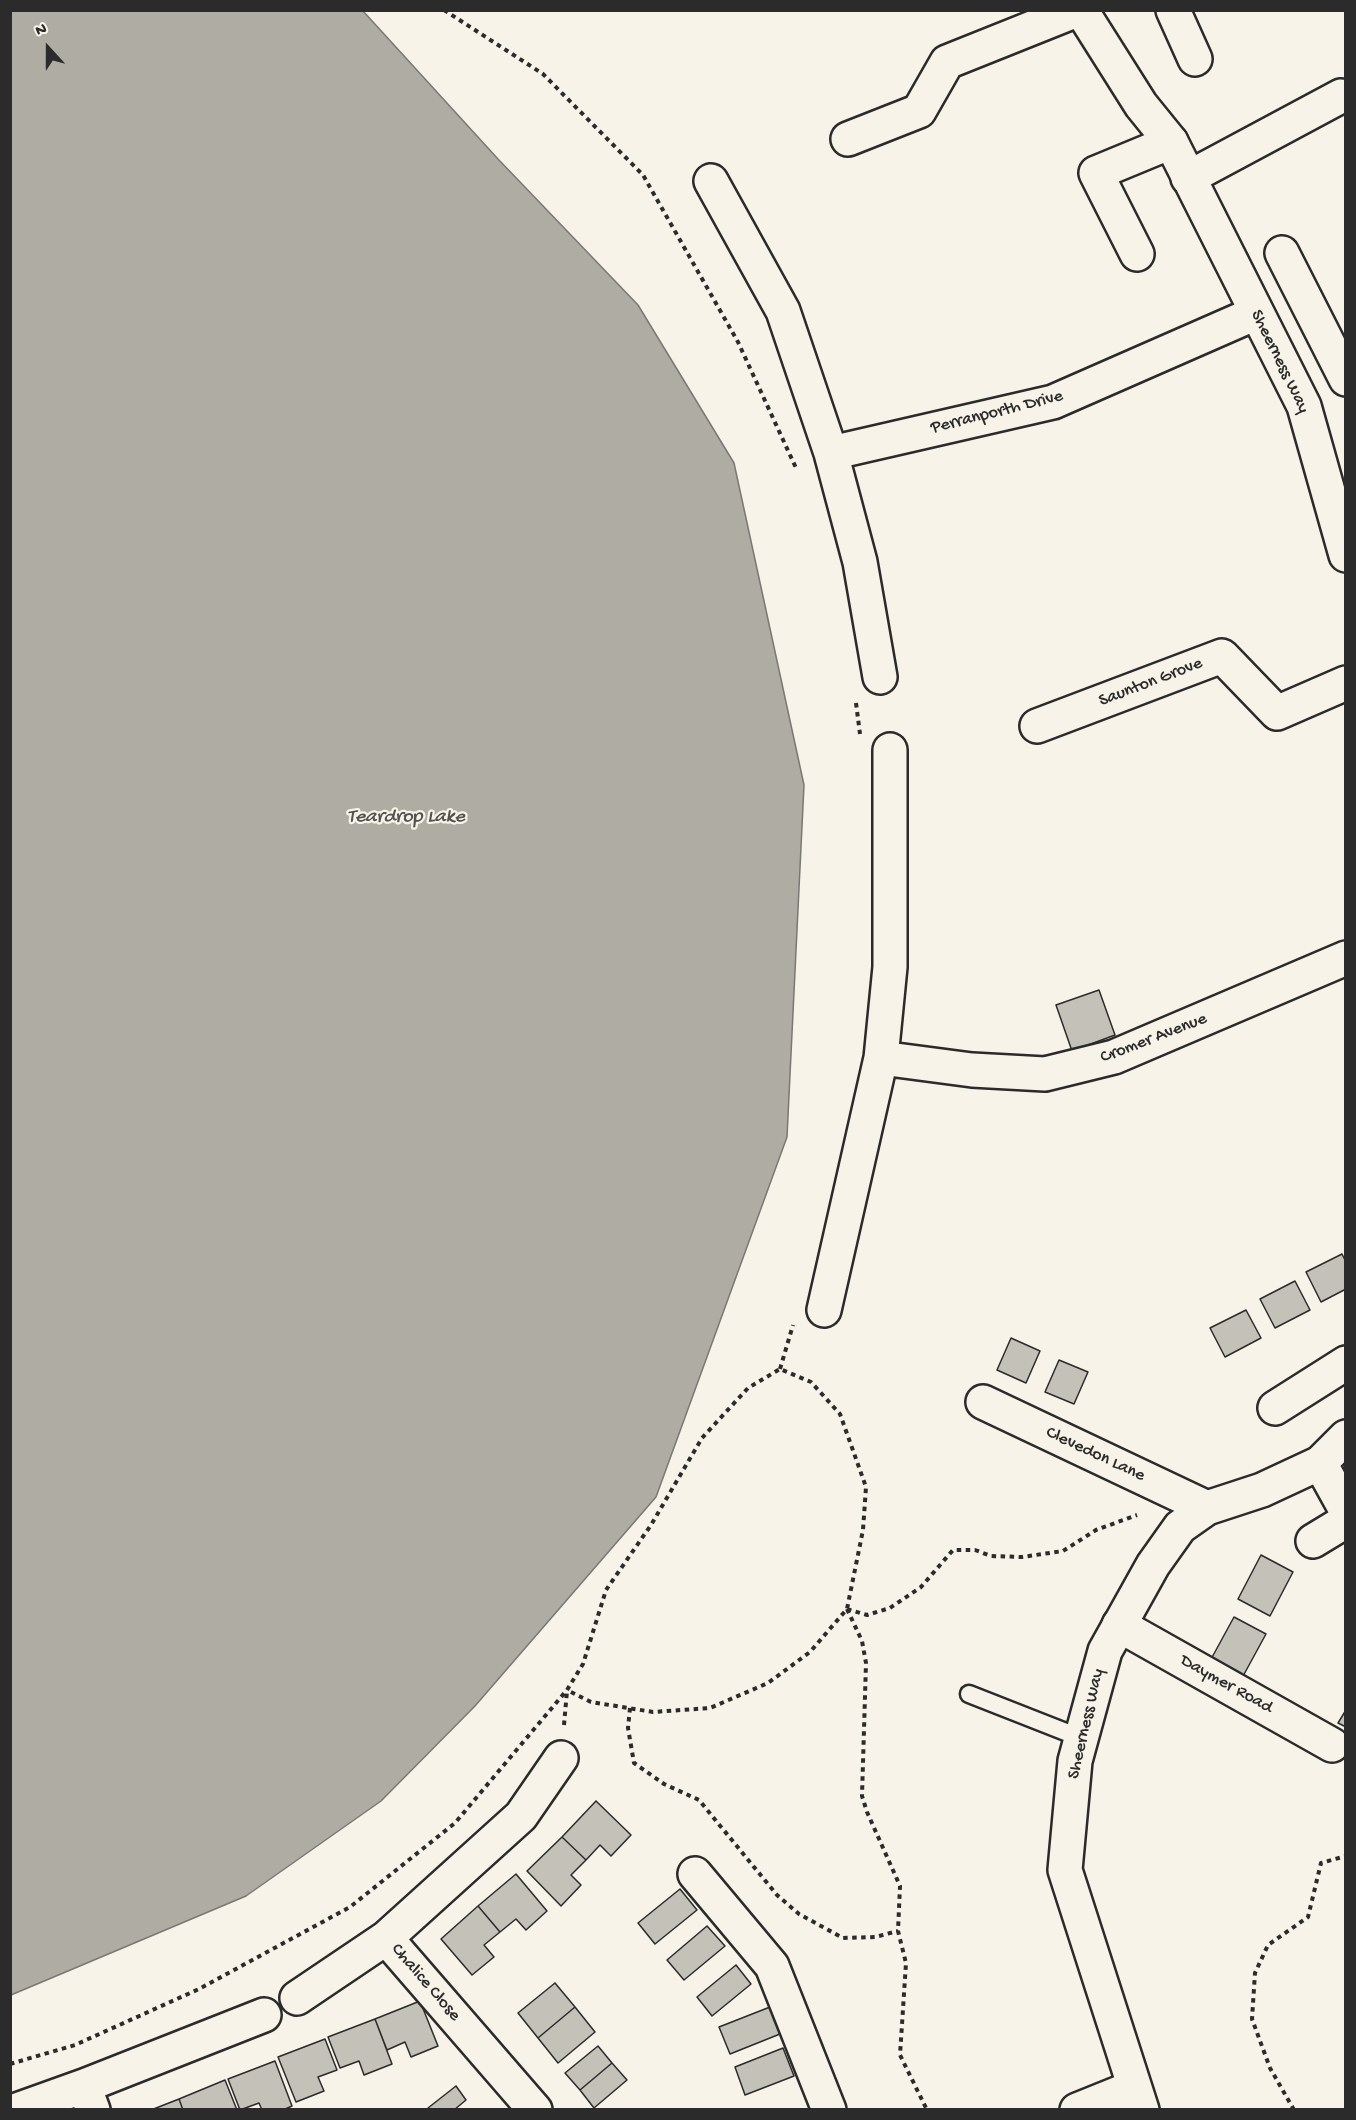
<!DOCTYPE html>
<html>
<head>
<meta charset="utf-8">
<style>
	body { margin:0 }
	#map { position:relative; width:1356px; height:2120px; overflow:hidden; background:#f7f3e8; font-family:"Gochi Hand",sans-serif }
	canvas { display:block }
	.frame { position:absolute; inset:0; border:12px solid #2b2b2b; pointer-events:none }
	.north { position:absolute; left:18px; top:18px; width:60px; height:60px; -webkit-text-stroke:4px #f7f3e8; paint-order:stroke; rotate:339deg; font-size:16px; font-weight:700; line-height:24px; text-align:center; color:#2b2b2b }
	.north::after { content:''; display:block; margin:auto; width:21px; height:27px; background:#2b2b2b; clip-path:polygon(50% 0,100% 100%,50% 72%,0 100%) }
</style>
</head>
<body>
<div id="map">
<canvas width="1356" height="2120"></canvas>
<div class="frame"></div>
<div class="north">N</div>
</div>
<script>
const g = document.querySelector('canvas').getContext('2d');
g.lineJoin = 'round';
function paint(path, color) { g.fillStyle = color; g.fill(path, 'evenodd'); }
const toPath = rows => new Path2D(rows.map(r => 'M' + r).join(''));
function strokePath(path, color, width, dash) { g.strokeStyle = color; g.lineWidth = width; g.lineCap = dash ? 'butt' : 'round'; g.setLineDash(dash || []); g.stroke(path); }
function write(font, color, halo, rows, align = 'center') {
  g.font = font + ' "Gochi Hand",sans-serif'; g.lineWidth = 4.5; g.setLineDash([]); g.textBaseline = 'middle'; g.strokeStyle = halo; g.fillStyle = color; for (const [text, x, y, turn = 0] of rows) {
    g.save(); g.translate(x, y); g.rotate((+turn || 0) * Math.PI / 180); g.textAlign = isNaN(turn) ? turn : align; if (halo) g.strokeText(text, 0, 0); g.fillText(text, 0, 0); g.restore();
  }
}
const water = toPath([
	[11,10,363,11,498,159,638,305,734,463,804,785,787,1137,656,1497,475,1706,381,1801,246,1896,11,1995,11,10]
]);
const building = toPath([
	[1099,990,1115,1035,1072,1051,1056,1005,1099,990],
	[1342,1254,1346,1262,1346,1289,1321,1302,1306,1272,1342,1254],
	[1295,1281,1310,1310,1275,1328,1260,1299,1295,1281],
	[1246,1310,1261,1338,1225,1357,1210,1328,1246,1310],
	[1011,1338,1040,1351,1026,1383,997,1370,1011,1338],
	[1059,1360,1088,1372,1074,1404,1045,1392,1059,1360],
	[1261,1555,1293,1572,1270,1616,1238,1599,1261,1555],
	[1234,1617,1266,1634,1242,1678,1210,1661,1234,1617],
	[1346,1710,1346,1727,1338,1723,1346,1710],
	[596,1801,631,1835,611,1856,600,1845,586,1860,562,1837,596,1801],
	[562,1837,586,1860,571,1875,581,1885,561,1906,527,1871,562,1837],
	[516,1874,547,1911,526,1930,516,1919,500,1932,478,1906,516,1874],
	[680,1889,697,1910,655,1944,638,1923,680,1889],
	[478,1906,500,1932,484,1945,494,1957,472,1975,441,1939,478,1906],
	[707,1926,725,1946,684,1980,667,1960,707,1926],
	[736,1965,751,1984,712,2016,697,1997,736,1965],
	[555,1983,575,2007,538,2038,518,2013,555,1983],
	[420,2001,438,2046,411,2057,405,2042,387,2050,375,2019,420,2001],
	[575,2007,595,2032,558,2063,538,2038,575,2007],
	[770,2007,780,2034,730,2054,719,2027,770,2007],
	[375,2019,392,2064,364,2075,359,2061,340,2068,328,2037,375,2019],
	[325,2039,337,2070,318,2077,324,2091,296,2102,278,2057,325,2039],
	[598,2046,612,2063,580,2090,565,2073,598,2046],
	[783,2048,794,2076,745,2095,735,2067,783,2048],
	[275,2061,292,2106,283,2110,262,2110,259,2103,240,2110,228,2079,275,2061],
	[612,2063,627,2080,594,2108,580,2090,612,2063],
	[225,2080,237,2110,183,2110,179,2099,225,2080],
	[456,2086,466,2100,454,2110,429,2110,428,2108,456,2086],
	[179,2099,183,2110,151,2110,179,2099]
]);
const path = toPath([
	[444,10,543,74,643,175,738,342,796,468],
	[856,703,860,734],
	[780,1369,793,1325],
	[847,1609,862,1641,866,1663,862,1796,867,1812,900,1886,898,1931,906,1963,900,2055,927,2110],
	[847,1609,867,1615,890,1608,921,1587,953,1550,975,1550,991,1556,1022,1557,1063,1551,1096,1530,1137,1515],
	[630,1708,628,1728,634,1763,664,1784,699,1800,777,1895,799,1914,843,1938,875,1937,898,1931],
	[564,1725,567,1691],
	[10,2064,75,2045,199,1989,350,1907,455,1823,567,1690,583,1664,606,1590,651,1525,702,1438,748,1388,780,1369,811,1382,840,1414,866,1487,863,1530,847,1609,810,1652,768,1683,710,1708,653,1712,591,1702,567,1690],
	[1294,2110,1270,2068,1252,2019,1255,1973,1268,1945,1308,1917,1321,1863,1346,1856]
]);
const service = toPath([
	[969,1694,1081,1738]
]);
const minor = toPath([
	[1173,10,1195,59],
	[848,139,919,111,947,62,1077,10],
	[1188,178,1341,96],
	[711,181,783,311,831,453],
	[1282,253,1346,379],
	[1137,254,1096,173,1171,142],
	[880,677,860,562,831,453,1053,402,1256,313],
	[1037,726,1222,656,1277,713,1346,683],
	[881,1058,890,967,890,750],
	[824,1310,881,1058,972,1070,1045,1074,1114,1057,1346,958],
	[983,1402,1207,1508],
	[1275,1408,1346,1363],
	[1320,1463,1346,1510],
	[1313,1541,1346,1521],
	[1119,1625,1332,1745],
	[695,1874,772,1966,829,2110],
	[386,1938,521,1816,561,1758],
	[297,1998,386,1938,535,2110],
	[84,2086,264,2015],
	[17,2110,84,2086,93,2110]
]);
const tertiary = toPath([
	[1081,10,1141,105,1171,142,1304,406,1346,555],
	[1077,2110,1134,2087],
	[1142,2110,1065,1870,1075,1761,1105,1651,1153,1565,1180,1527,1207,1508,1262,1490,1320,1463,1346,1437]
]);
const streetNames = [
	["Sheerness Way",1279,362,64],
	["Perranporth Drive",997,413,-14],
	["Saunton Grove",1151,683,-21],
	["Cromer Avenue",1154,1039,-21],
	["Clevedon Lane",1095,1455,25],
	["Daymer Road",1226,1685,29],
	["Sheerness Way",1087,1724,-77],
	["Chalice Close",425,1983,49]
];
const waterNames = [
	["Teardrop Lake",406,818]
];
paint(water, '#afaca4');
strokePath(water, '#7a7874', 1.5);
paint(building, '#c4c1b9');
strokePath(building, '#2b2b2b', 1.5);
strokePath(service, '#2b2b2b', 21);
strokePath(minor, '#2b2b2b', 38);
strokePath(tertiary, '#2b2b2b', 38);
strokePath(path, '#2b2b2b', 4, [4.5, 4.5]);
strokePath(service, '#f7f3e8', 16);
strokePath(minor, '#f7f3e8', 33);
strokePath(tertiary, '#f7f3e8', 33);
write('18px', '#2b2b2b', '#f7f3e8', streetNames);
write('italic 20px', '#53524f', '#f7f3e8', waterNames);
</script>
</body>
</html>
